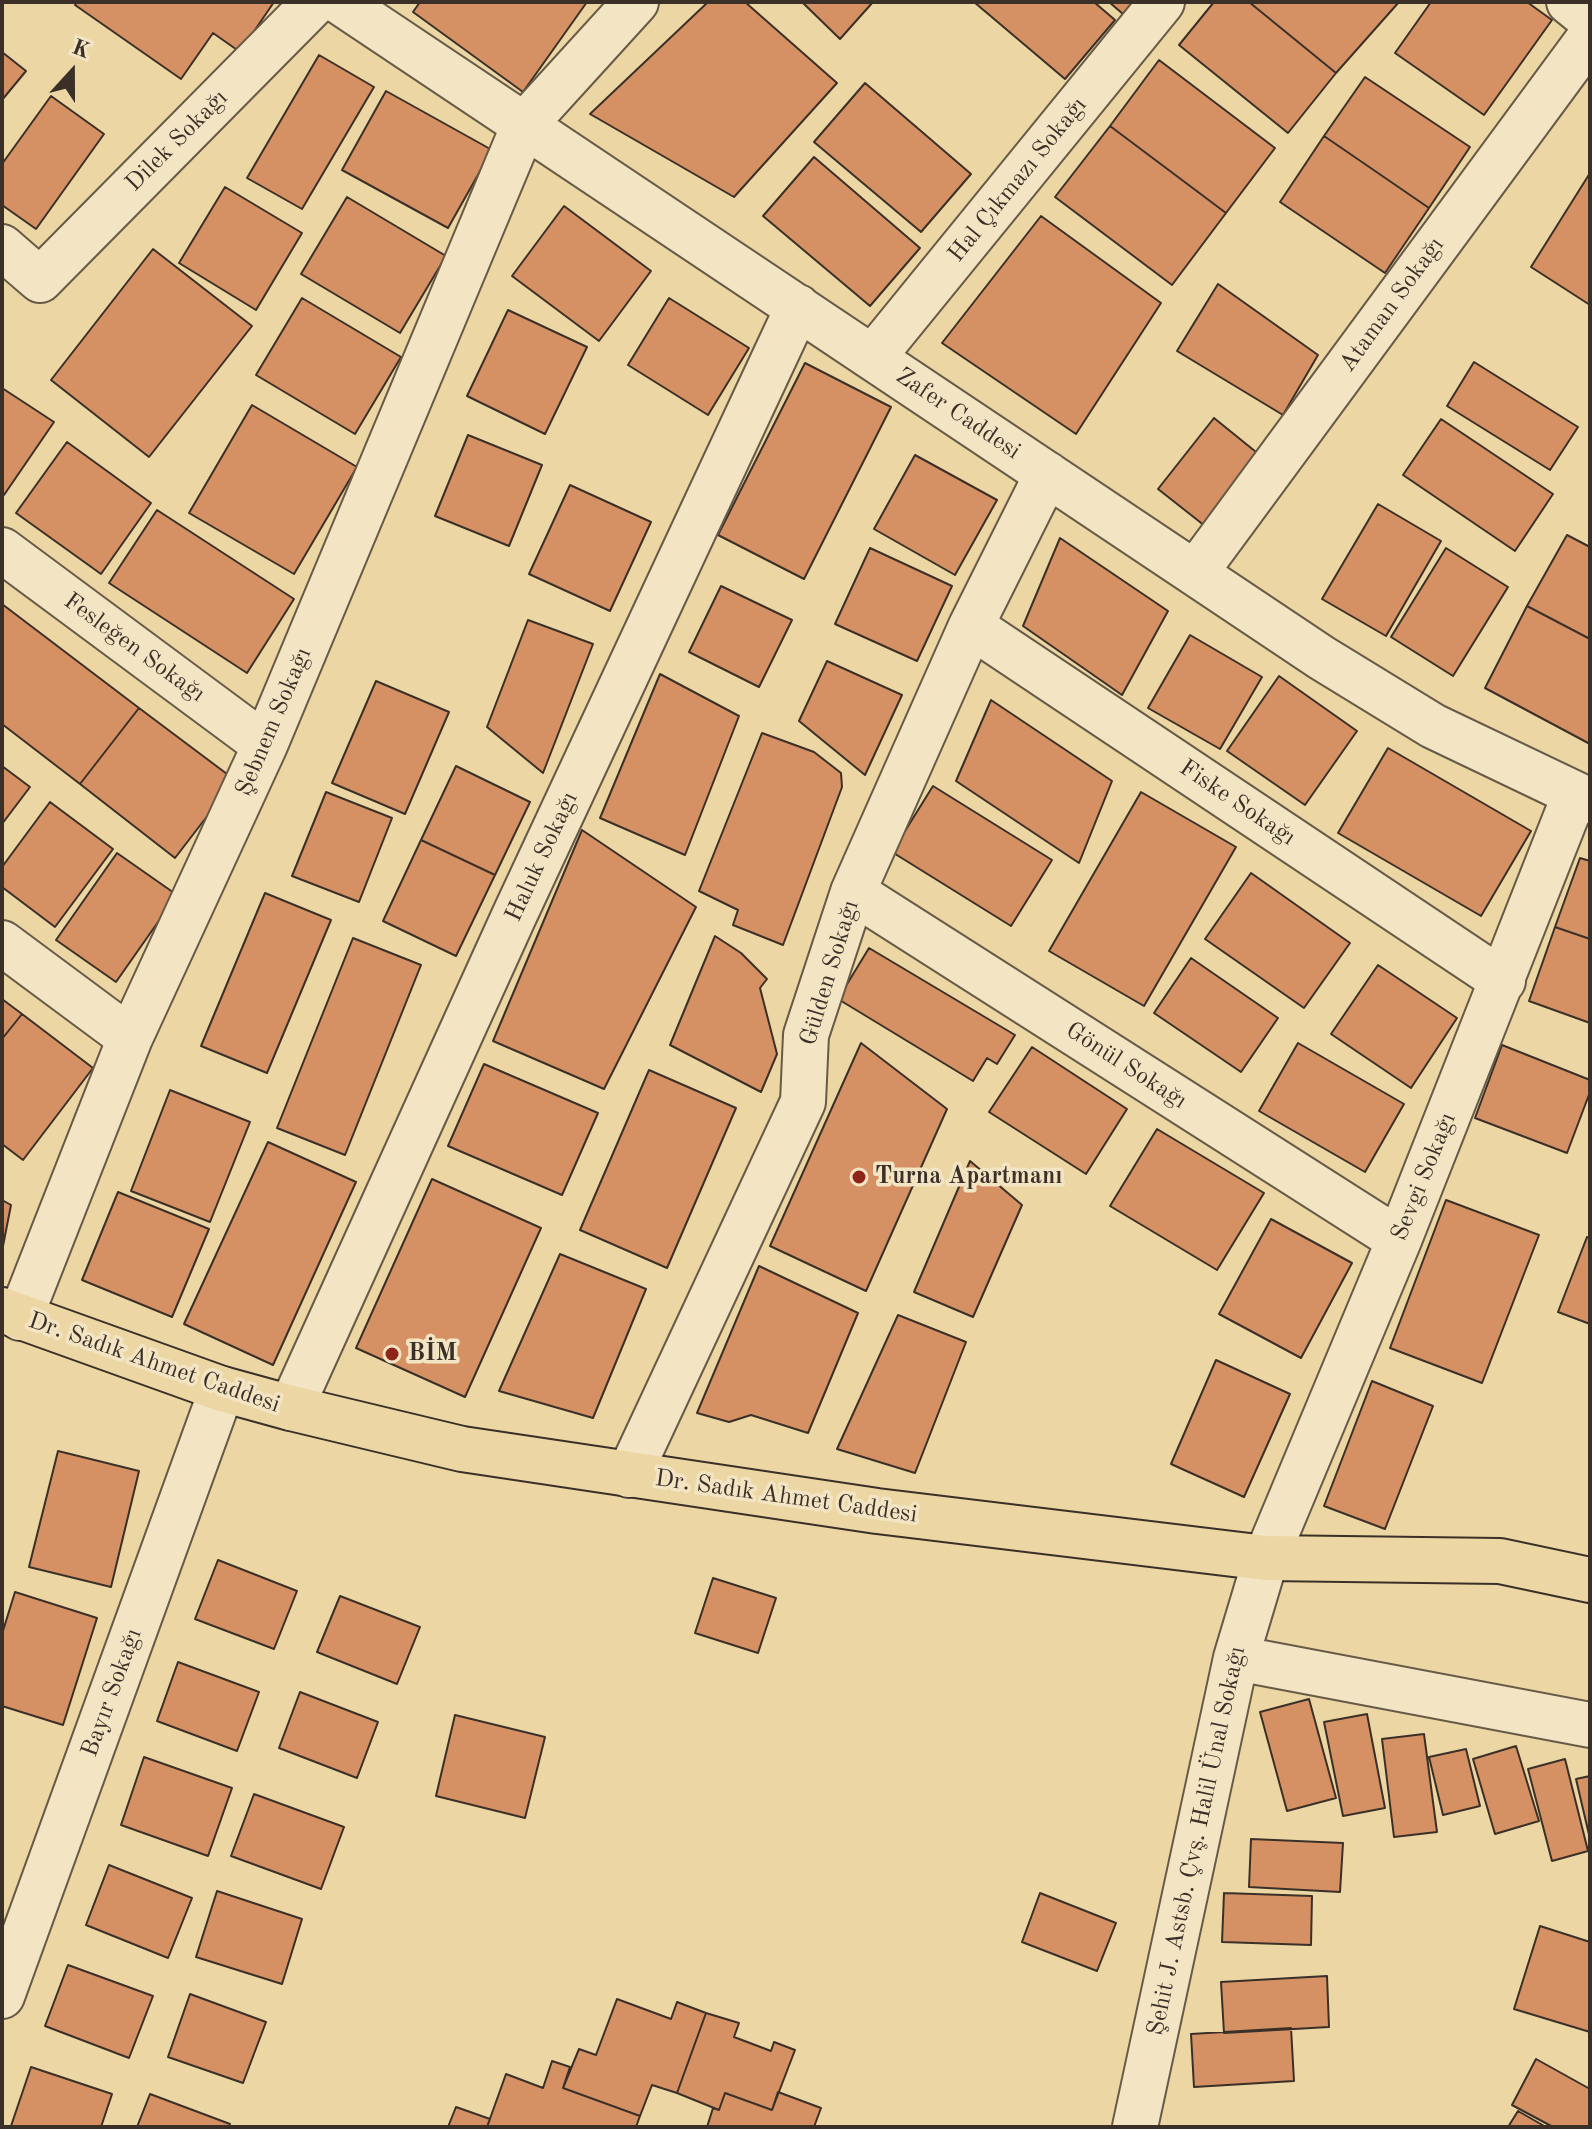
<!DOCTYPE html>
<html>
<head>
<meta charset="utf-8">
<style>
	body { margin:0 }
	#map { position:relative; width:1592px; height:2129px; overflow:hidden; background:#ecd6a4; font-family:"Old Standard TT",serif }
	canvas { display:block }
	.frame { position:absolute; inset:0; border:4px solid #3b3028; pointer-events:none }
	.north { position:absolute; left:32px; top:32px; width:80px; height:80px; -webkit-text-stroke:6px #f3e4c4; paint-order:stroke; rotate:21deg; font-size:22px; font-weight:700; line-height:32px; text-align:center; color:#3b3028 }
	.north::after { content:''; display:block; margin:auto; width:28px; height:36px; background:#3b3028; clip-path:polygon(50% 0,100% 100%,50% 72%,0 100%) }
</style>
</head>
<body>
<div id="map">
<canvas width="1592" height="2129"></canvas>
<div class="frame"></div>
<div class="north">K</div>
</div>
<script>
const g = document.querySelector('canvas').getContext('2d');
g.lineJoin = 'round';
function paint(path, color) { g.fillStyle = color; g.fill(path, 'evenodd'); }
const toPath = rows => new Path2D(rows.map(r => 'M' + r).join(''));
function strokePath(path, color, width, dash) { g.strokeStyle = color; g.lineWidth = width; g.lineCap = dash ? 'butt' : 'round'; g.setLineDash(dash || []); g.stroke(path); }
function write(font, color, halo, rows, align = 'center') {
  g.font = font + ' "Old Standard TT",serif'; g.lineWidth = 7; g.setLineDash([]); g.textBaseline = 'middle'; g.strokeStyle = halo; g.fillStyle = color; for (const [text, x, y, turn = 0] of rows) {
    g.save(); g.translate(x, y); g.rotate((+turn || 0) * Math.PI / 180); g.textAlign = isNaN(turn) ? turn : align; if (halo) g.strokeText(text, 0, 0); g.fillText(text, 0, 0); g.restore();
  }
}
const building = toPath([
	[77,2,274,2,240,52,213,33,181,79,75,5,77,2],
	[420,2,587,2,523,92,413,12,420,2],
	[708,2,745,2,837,83,734,197,590,114,708,2],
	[802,2,873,2,840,39,802,2],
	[974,2,1094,2,1115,20,1065,79,974,2],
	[1109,2,1133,2,1123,14,1109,2],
	[1214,2,1249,2,1336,73,1288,133,1179,45,1214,2],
	[1249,2,1399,2,1336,73,1249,2],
	[1431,2,1527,2,1552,20,1484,115,1395,53,1431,2],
	[2,52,26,71,2,100,2,52],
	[319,55,374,87,302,209,247,178,319,55],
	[1159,60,1275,148,1226,213,1110,126,1159,60],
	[1365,77,1470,147,1429,208,1324,136,1365,77],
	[865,83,971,174,921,232,814,142,865,83],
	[386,91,492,150,448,228,342,170,386,91],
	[51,96,104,134,36,229,2,205,2,164,51,96],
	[1110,126,1226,213,1172,285,1055,197,1110,126],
	[1324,136,1429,208,1385,273,1280,202,1324,136],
	[814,157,920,248,870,306,763,216,814,157],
	[1590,173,1590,305,1531,267,1590,173],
	[225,187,302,233,256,310,179,263,225,187],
	[347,197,446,256,400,333,301,274,347,197],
	[564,206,651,271,599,341,512,276,564,206],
	[1041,216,1161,303,1076,434,942,343,1041,216],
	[153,249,252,326,149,457,51,380,153,249],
	[1218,284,1318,355,1283,415,1177,351,1218,284],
	[302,298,401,357,355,434,256,375,302,298],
	[669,298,749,348,708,415,628,365,669,298],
	[508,310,587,347,545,434,467,396,508,310],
	[1474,362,1578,427,1550,470,1447,406,1474,362],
	[805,363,891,407,804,579,718,535,805,363],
	[2,388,54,422,4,495,2,494,2,388],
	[252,405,357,467,294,574,189,513,252,405],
	[1214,418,1261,456,1205,526,1158,489,1214,418],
	[1441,419,1553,494,1515,551,1403,475,1441,419],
	[468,435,542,465,509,546,435,516,468,435],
	[67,442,151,503,101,574,16,513,67,442],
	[915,455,997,500,955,575,874,529,915,455],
	[570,485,651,522,610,611,529,574,570,485],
	[1378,504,1441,541,1386,636,1322,599,1378,504],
	[157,510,294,599,247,673,109,583,157,510],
	[1567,535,1590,547,1590,639,1527,606,1567,535],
	[1060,538,1168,611,1122,695,1023,626,1060,538],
	[870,548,952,586,917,661,835,624,870,548],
	[1446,548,1508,587,1453,676,1391,637,1446,548],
	[721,586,792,620,759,687,689,652,721,586],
	[2,604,139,708,80,784,2,724,2,604],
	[1527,606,1590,639,1590,744,1485,688,1527,606],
	[528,620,593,644,543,773,487,727,528,620],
	[1190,635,1262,677,1220,749,1148,708,1190,635],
	[827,661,902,695,865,775,799,721,827,661],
	[660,674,739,716,685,855,600,818,660,674],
	[1279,676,1357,731,1305,805,1227,751,1279,676],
	[376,681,449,712,405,814,332,783,376,681],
	[991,700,1112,781,1079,863,956,781,991,700],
	[139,708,235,780,175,858,80,784,139,708],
	[762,733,814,752,841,773,842,787,783,945,733,925,738,910,699,891,762,733],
	[1388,748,1531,831,1481,916,1338,833,1388,748],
	[2,766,30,787,2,824,2,766],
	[456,766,530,802,495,875,421,840,456,766],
	[933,786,1052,860,1011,926,892,852,933,786],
	[326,792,392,818,359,902,292,876,326,792],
	[1141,792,1236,847,1144,1006,1049,951,1141,792],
	[50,802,113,849,55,927,2,887,2,867,50,802],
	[582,830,696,907,604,1089,493,1041,582,830],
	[421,840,495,875,456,956,383,921,421,840],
	[117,853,177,895,116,982,56,940,117,853],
	[1580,858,1590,861,1590,939,1555,927,1580,858],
	[1251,873,1350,943,1304,1008,1205,939,1251,873],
	[265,893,331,920,267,1073,201,1046,265,893],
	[1555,927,1590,939,1590,1023,1529,1001,1555,927],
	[715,936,741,953,767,979,760,988,777,1054,761,1092,670,1045,715,936],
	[353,938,421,965,345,1155,277,1128,353,938],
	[869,948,1015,1035,997,1064,987,1058,973,1081,838,999,869,948],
	[1191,958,1278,1018,1241,1072,1154,1013,1191,958],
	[1378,965,1457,1018,1411,1088,1331,1034,1378,965],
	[2,999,22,1014,2,1039,2,999],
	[22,1014,93,1068,23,1160,2,1144,2,1039,22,1014],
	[861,1043,947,1109,866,1291,770,1246,861,1043],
	[1298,1043,1404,1104,1365,1172,1259,1111,1298,1043],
	[1502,1045,1590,1080,1590,1092,1567,1153,1475,1118,1502,1045],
	[1032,1047,1127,1109,1086,1174,989,1112,1032,1047],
	[484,1064,598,1113,562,1195,448,1146,484,1064],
	[649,1070,736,1108,667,1268,580,1230,649,1070],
	[170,1090,250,1122,210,1222,131,1191,170,1090],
	[1157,1129,1264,1193,1217,1270,1110,1206,1157,1129],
	[268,1142,356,1182,273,1365,184,1324,268,1142],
	[970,1161,1022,1205,973,1317,914,1292,970,1161],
	[432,1179,541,1228,465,1397,356,1348,432,1179],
	[118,1192,209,1229,172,1317,82,1280,118,1192],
	[2,1200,11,1205,2,1251,2,1200],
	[1446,1200,1539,1235,1482,1383,1390,1348,1446,1200],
	[1271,1219,1352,1263,1301,1358,1219,1314,1271,1219],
	[1587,1237,1590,1238,1590,1324,1558,1312,1587,1237],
	[560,1254,646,1289,593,1418,499,1391,560,1254],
	[759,1266,858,1313,808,1433,751,1415,729,1422,697,1413,759,1266],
	[898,1315,966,1342,915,1473,837,1449,898,1315],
	[1216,1360,1290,1394,1244,1497,1171,1464,1216,1360],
	[1372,1381,1433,1406,1385,1529,1324,1506,1372,1381],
	[58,1451,139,1471,111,1587,29,1567,58,1451],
	[218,1560,297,1591,274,1649,195,1619,218,1560],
	[713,1578,776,1598,758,1653,695,1633,713,1578],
	[15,1592,97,1618,63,1725,2,1706,2,1634,15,1592],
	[340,1596,420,1627,397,1684,317,1652,340,1596],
	[178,1662,259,1692,237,1751,157,1721,178,1662],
	[300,1692,378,1722,357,1778,279,1748,300,1692],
	[1309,1699,1336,1798,1287,1811,1260,1712,1309,1699],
	[1367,1714,1385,1808,1343,1816,1324,1722,1367,1714],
	[455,1715,545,1737,525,1818,436,1796,455,1715],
	[1424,1734,1437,1832,1394,1837,1382,1739,1424,1734],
	[1516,1746,1539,1821,1495,1834,1473,1759,1516,1746],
	[1466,1749,1480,1806,1443,1815,1429,1757,1466,1749],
	[144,1757,232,1788,208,1856,121,1825,144,1757],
	[1565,1759,1588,1851,1552,1861,1528,1769,1565,1759],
	[1590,1776,1590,1839,1576,1779,1590,1776],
	[254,1794,344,1827,321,1889,231,1856,254,1794],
	[1251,1839,1343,1843,1340,1892,1249,1887,1251,1839],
	[109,1865,192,1898,168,1958,86,1925,109,1865],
	[217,1891,302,1919,282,1984,196,1957,217,1891],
	[1040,1893,1116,1923,1097,1971,1022,1942,1040,1893],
	[1224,1893,1312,1896,1311,1945,1222,1942,1224,1893],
	[1540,1926,1590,1942,1590,2032,1514,2009,1540,1926],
	[68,1965,153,1996,129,2058,45,2026,68,1965],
	[1327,1976,1329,2027,1224,2033,1221,1982,1327,1976],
	[190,1994,266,2022,243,2083,168,2057,190,1994],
	[617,1999,671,2019,677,2002,706,2013,677,2093,652,2085,640,2116,563,2088,579,2049,596,2055,617,1999],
	[706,2013,739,2023,734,2037,771,2051,774,2042,795,2050,772,2110,725,2093,719,2110,677,2093,706,2013],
	[1291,2028,1294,2081,1194,2087,1191,2034,1291,2028],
	[1536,2059,1590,2089,1590,2127,1553,2127,1512,2105,1536,2059],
	[552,2061,570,2067,563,2088,640,2116,636,2127,487,2127,506,2074,543,2088,552,2061],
	[31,2067,112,2094,101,2127,11,2126,31,2067],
	[778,2092,821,2108,814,2127,707,2127,713,2108,719,2110,725,2093,772,2110,778,2092],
	[150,2094,230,2124,228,2127,137,2127,150,2094],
	[456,2107,490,2119,487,2127,448,2127,456,2107],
	[1518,2111,1546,2127,1508,2127,1518,2111]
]);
const minor = toPath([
	[340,2,1322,658,1433,726,1590,801],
	[1569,2,1590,19],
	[2,247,40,280,315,2],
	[873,357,1162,2],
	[2,550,265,745],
	[1195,573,1590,37],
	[971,626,1503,981],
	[853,892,1399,1240],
	[2,943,130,1038],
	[20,1318,130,1038,265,745,524,125,636,2],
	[291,1408,514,916,798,307],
	[629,1475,803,1102,806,1035,853,892,971,626,1047,474],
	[1236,1658,1590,1725],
	[2,1996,222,1389],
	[1135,2127,1236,1658,1266,1558,1399,1240,1575,794]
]);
const major = toPath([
	[2,1310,222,1389,291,1408,462,1449,877,1511,1266,1558,1500,1561,1590,1580]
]);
const markers = [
	[859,1177,8,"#8f2418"],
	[392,1354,8,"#8f2418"]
];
const streetNames = [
	["Dilek Sokağı",177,141,-45],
	["Hal Çıkmazı Sokağı",1018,180,-51],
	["Ataman Sokağı",1392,305,-54],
	["Zafer Caddesi",958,414,34],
	["Fesleğen Sokağı",134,648,36],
	["Şebnem Sokağı",274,722,-67],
	["Fiske Sokağı",1237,803,34],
	["Haluk Sokağı",542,857,-65],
	["Gülden Sokağı",830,973,-73],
	["Gönül Sokağı",1126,1066,33],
	["Sevgi Sokağı",1424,1177,-68],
	["Dr. Sadık Ahmet Caddesi",154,1363,19],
	["Dr. Sadık Ahmet Caddesi",786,1497,8],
	["Bayır Sokağı",112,1693,-70],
	["Şehit J. Astsb. Çvş. Halil Ünal Sokağı",1197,1841,-78]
];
const poiNames = [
	["Turna Apartmanı",875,1177],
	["BİM",408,1354]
];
paint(building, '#d59163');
strokePath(building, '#3b3028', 2);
strokePath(minor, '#675a47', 48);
strokePath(major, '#3b3028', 48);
strokePath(minor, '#f3e4c4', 44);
strokePath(major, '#ecd6a4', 44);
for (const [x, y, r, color] of markers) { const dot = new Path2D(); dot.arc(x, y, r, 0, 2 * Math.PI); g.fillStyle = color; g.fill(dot); strokePath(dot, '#f3e4c4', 3); }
write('24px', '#3b3028', '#f3e4c4', streetNames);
write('bold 24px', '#3b3028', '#f3e4c4', poiNames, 'left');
</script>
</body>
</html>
